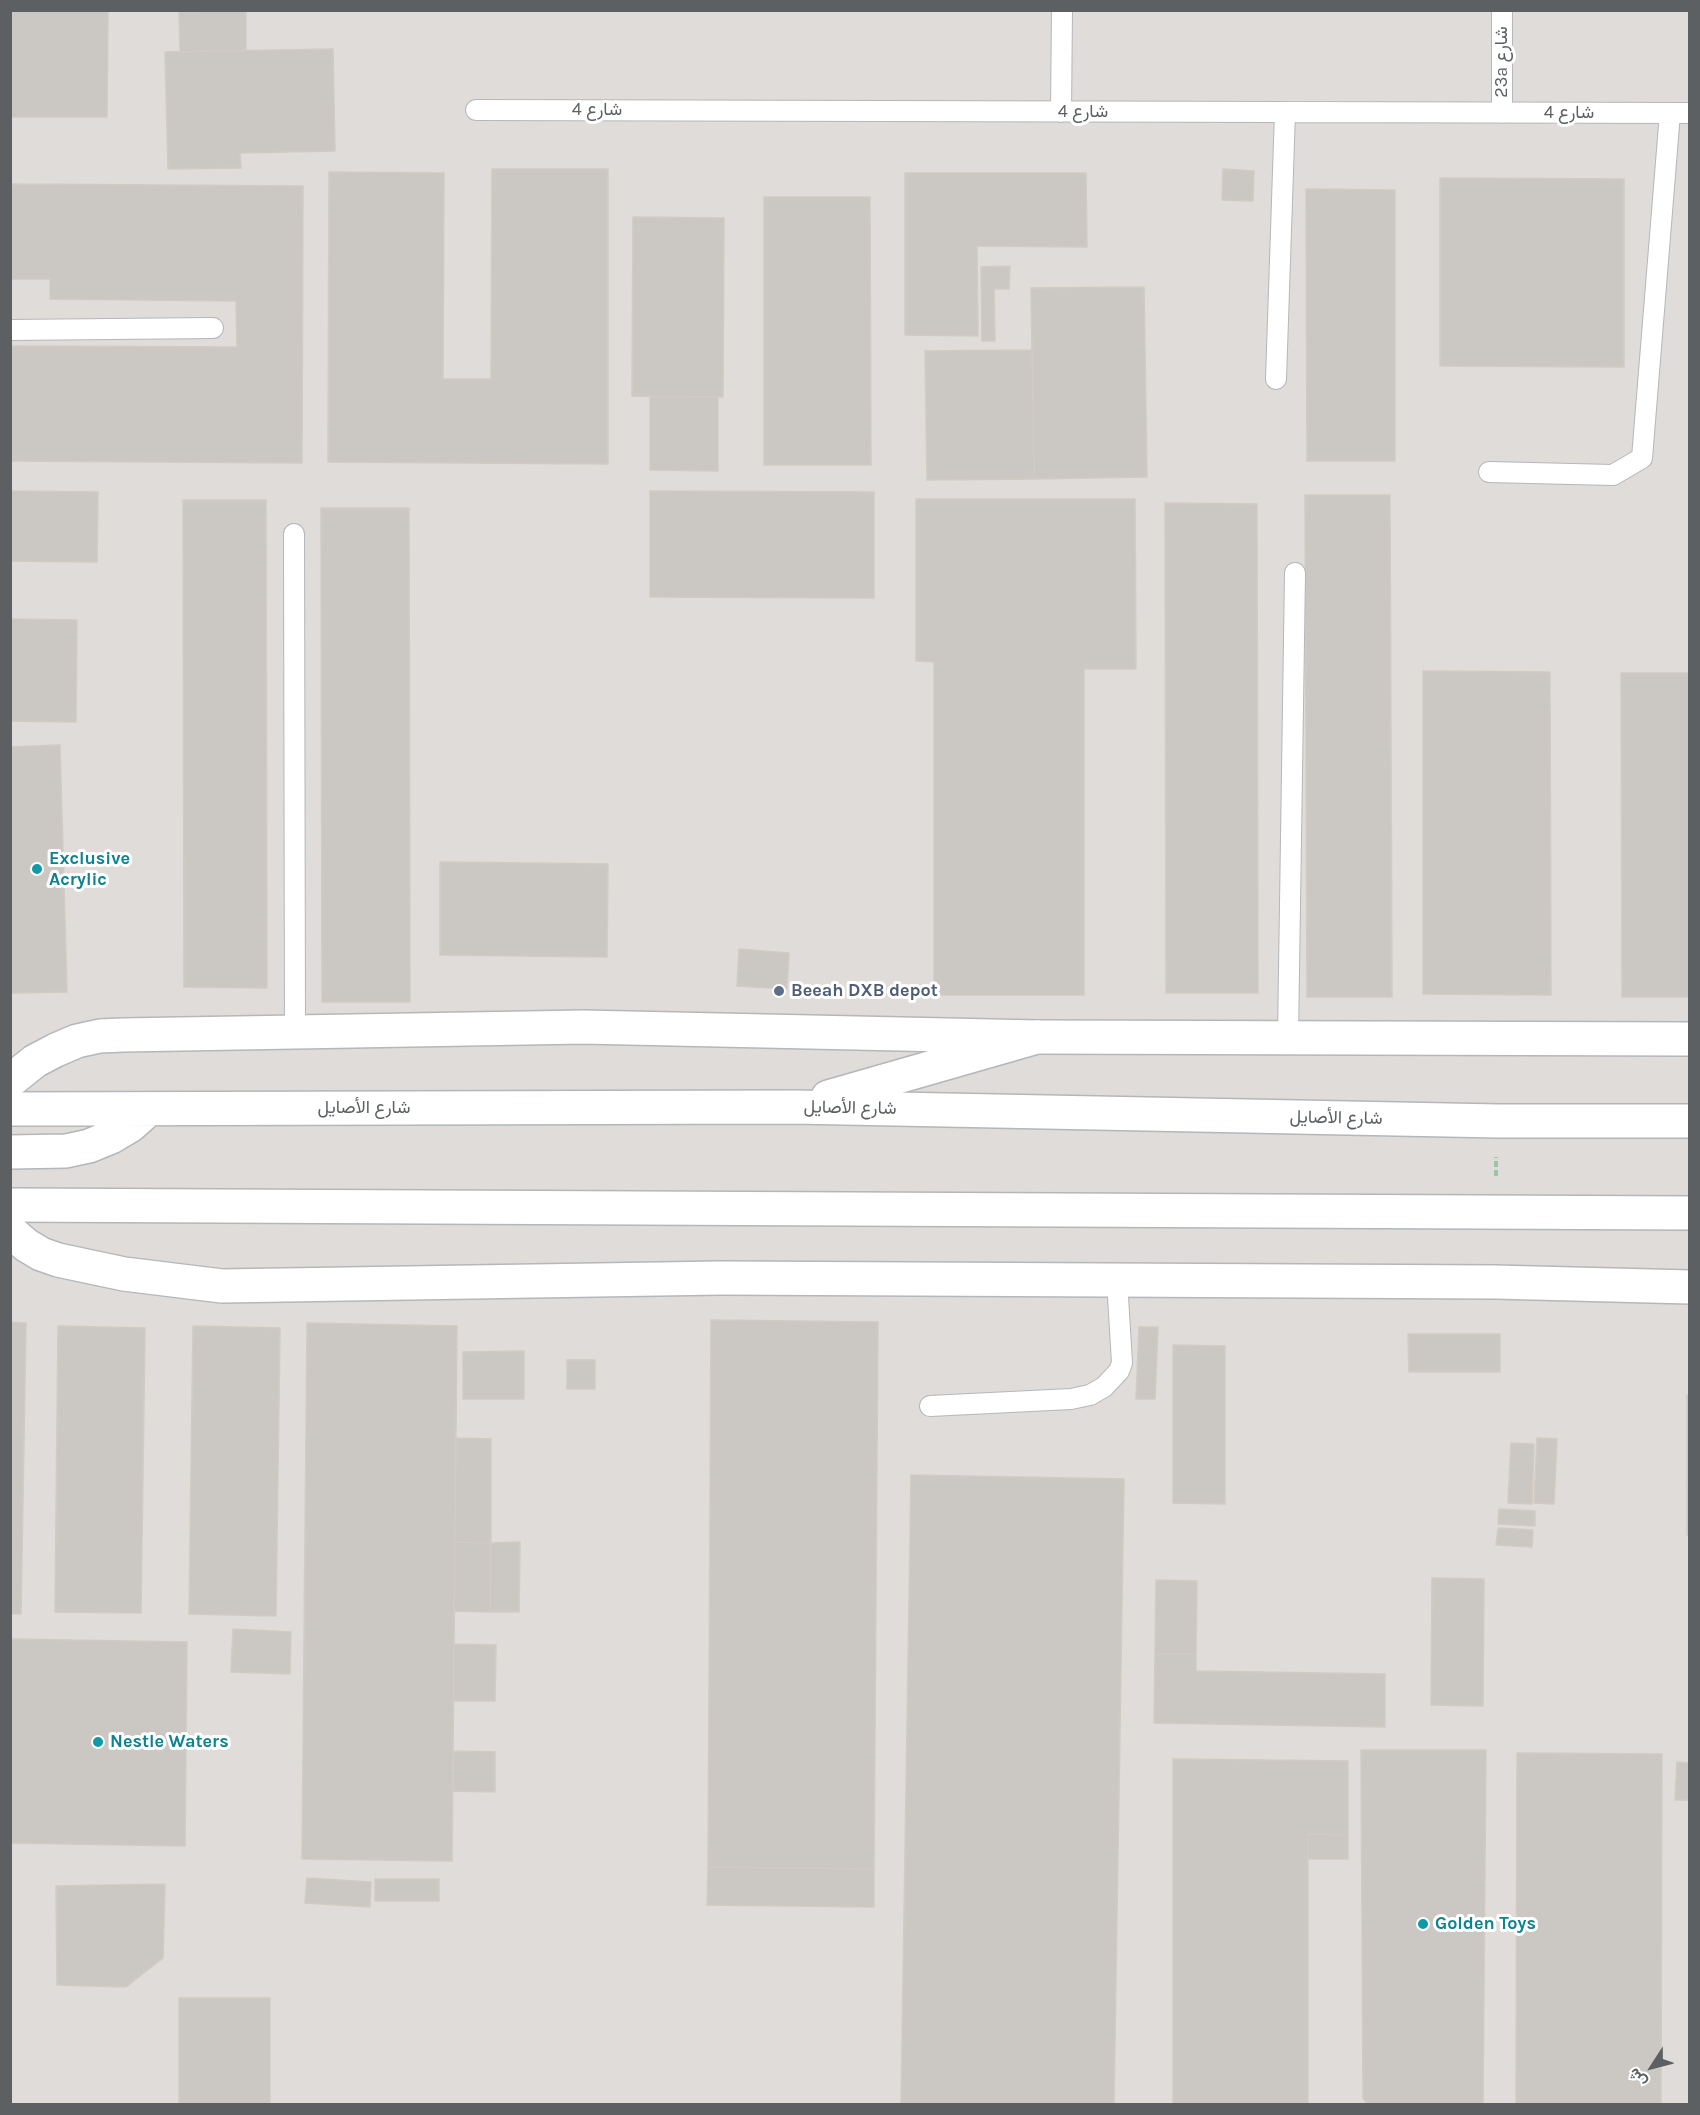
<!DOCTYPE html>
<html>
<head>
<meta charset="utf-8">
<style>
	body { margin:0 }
	#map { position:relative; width:1700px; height:2115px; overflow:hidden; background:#edeae4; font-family:Karla,Vazirmatn,sans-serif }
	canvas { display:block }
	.frame { position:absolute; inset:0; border:12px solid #5c6063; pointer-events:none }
	.north { position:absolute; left:1622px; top:2037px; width:60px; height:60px; -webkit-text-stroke:4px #fff; paint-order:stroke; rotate:234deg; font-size:16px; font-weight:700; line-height:24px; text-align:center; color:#5c6063 }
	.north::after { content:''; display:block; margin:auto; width:21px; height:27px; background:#5c6063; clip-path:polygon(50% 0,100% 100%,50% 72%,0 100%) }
</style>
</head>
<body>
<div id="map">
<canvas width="1700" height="2115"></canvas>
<div class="frame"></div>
<div class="north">ش</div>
</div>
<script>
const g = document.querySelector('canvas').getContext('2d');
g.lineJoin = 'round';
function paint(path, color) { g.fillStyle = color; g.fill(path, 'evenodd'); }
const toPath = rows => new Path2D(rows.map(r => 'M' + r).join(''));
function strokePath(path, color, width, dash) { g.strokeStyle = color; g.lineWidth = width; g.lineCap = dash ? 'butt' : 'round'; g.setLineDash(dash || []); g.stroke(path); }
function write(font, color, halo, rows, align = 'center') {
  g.font = font + ' Karla,Vazirmatn,sans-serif'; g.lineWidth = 6; g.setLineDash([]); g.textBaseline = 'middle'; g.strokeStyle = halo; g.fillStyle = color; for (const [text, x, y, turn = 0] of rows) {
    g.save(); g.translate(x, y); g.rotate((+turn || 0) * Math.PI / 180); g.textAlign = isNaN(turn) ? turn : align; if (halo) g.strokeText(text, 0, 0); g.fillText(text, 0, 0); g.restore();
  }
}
const industrial = toPath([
	[11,11,1689,11,1689,2104,11,2104]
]);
const building = toPath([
	[10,11,108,11,107,117,10,117,10,11],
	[246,11,246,50,180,52,179,12,246,11],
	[333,49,335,151,240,153,241,168,168,169,165,52,333,49],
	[492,169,608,169,608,464,328,462,329,172,444,173,443,379,491,379,492,169],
	[1223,169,1254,171,1253,201,1222,200,1223,169],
	[905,173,1086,173,1087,247,977,246,978,336,905,335,905,173],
	[1440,178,1624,179,1624,367,1440,366,1440,178],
	[10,184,303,186,302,463,10,461,10,346,237,347,236,301,50,299,50,279,11,279,10,300,10,184],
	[1306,189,1395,190,1395,461,1307,461,1306,189],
	[764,197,870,197,871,465,764,465,764,197],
	[633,217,724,218,723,397,632,396,633,217],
	[1010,266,1009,289,994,289,995,341,982,341,981,267,1010,266],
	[1144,287,1147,477,1034,479,1031,288,1144,287],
	[1032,350,1034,479,927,480,925,351,1032,350],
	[650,397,718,397,718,471,650,470,650,397],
	[10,491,98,492,97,562,10,561,10,491],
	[650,491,874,492,874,598,650,597,650,491],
	[1305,495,1390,495,1392,997,1307,997,1305,495],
	[916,499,1135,499,1136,669,1084,669,1084,995,934,995,934,662,916,661,916,499],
	[183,500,266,500,267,988,184,987,183,500],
	[1165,503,1257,504,1258,993,1166,993,1165,503],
	[321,508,409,508,410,1002,322,1002,321,508],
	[10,619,77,620,76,722,10,721,10,619],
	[1423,671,1550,672,1551,995,1423,994,1423,671],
	[1621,673,1690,673,1690,997,1622,997,1621,673],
	[60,745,67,992,10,993,10,747,60,745],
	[440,862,608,864,607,957,440,955,440,862],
	[739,949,789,953,787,989,737,986,739,949],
	[711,1320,878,1322,874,1869,708,1867,711,1320],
	[10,1322,26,1323,21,1614,10,1614,10,1322],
	[307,1323,457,1326,452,1861,302,1859,307,1323],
	[58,1326,145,1328,141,1613,55,1612,58,1326],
	[193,1326,280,1328,276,1616,189,1614,193,1326],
	[1139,1327,1158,1327,1155,1399,1136,1399,1139,1327],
	[1408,1334,1500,1334,1500,1372,1409,1372,1408,1334],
	[1173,1345,1225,1346,1225,1504,1173,1503,1173,1345],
	[524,1351,524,1399,463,1399,463,1352,524,1351],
	[567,1360,595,1360,595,1389,567,1389,567,1360],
	[1687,1395,1690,1395,1690,1484,1687,1484,1687,1395],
	[456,1438,491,1439,491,1543,455,1542,456,1438],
	[1537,1438,1557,1439,1554,1504,1534,1503,1537,1438],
	[1511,1443,1534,1444,1532,1504,1508,1503,1511,1443],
	[911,1475,1124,1479,1114,2104,901,2104,911,1475],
	[1687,1484,1690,1484,1690,1535,1687,1535,1687,1484],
	[1499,1509,1535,1511,1535,1526,1498,1524,1499,1509],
	[1498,1528,1533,1530,1532,1547,1496,1545,1498,1528],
	[455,1542,491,1543,490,1612,454,1611,455,1542],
	[520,1542,519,1612,490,1612,491,1543,520,1542],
	[1432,1578,1484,1579,1483,1706,1431,1705,1432,1578],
	[1156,1580,1197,1581,1196,1654,1155,1654,1156,1580],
	[233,1629,291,1632,290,1674,231,1672,233,1629],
	[10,1639,187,1642,185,1846,10,1843,10,1639],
	[454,1644,496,1645,495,1701,454,1701,454,1644],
	[1155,1654,1196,1654,1196,1671,1385,1674,1385,1727,1154,1723,1155,1654],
	[1361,1750,1486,1750,1483,2104,1367,2104,1363,2098,1361,1750],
	[453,1751,495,1752,495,1792,453,1791,453,1751],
	[1517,1753,1662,1754,1661,2104,1516,2104,1517,1753],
	[1173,1759,1348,1761,1348,1835,1308,1834,1308,2104,1173,2104,1173,1759],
	[1677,1762,1690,1763,1690,1800,1675,1800,1677,1762],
	[1308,1834,1348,1835,1348,1859,1308,1859,1308,1834],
	[708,1867,874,1869,874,1907,707,1905,708,1867],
	[307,1878,371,1882,370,1907,305,1903,307,1878],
	[375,1879,439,1879,439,1901,375,1901,375,1879],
	[165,1884,163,1958,126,1987,57,1985,56,1886,165,1884],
	[179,1998,270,1998,270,2104,179,2104,179,1998]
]);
const path = toPath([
	[1496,1176,1496,1157]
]);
const service = toPath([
	[476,110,1690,113],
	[1061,112,1062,10],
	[1502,113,1502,10],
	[10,330,213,328],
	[1276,379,1285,112],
	[1489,472,1613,475,1642,458,1670,113],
	[294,534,295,1032],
	[1288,1037,1295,573],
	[930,1406,1071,1399,1090,1395,1104,1387,1119,1371,1122,1363,1117,1280]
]);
const minor = toPath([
	[10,1081,35,1061,56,1050,77,1041,100,1036,123,1035,583,1027,1037,1037,1690,1039],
	[10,1231,26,1245,41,1254,58,1260,124,1274,222,1286,721,1278,1495,1282,1690,1287]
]);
const secondary = toPath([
	[828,1097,1037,1037],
	[10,1109,795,1107,1498,1121,1690,1121],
	[10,1152,66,1151,89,1146,111,1137,131,1125,149,1109],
	[10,1205,1690,1213]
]);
const markers = [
	[37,869,6,"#0f9aa8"],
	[779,991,6,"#5c6f8a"],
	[98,1742,6,"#0f9aa8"],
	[1423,1924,6,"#0f9aa8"]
];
const streetNames = [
	["23a شارع",1502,62,-90],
	["شارع 4",597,110],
	["شارع 4",1083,112],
	["شارع 4",1569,113],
	["شارع الأصايل",364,1108],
	["شارع الأصايل",850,1108,1],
	["شارع الأصايل",1336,1118,1]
];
const cultureNames = [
	["Exclusive",49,859],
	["Acrylic",49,880],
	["Nestle Waters",110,1742],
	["Golden Toys",1435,1924]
];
const serviceNames = [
	["Beeah DXB depot",791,991]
];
paint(industrial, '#dfdcd9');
paint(building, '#cbc7c3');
strokePath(building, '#d1cbc3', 1.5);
strokePath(service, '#b5b7ba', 22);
strokePath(minor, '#b5b7ba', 36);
strokePath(secondary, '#b3b7ba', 36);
strokePath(path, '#9fc5a4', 4, [6, 3]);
strokePath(service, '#fff', 20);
strokePath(minor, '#fff', 33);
strokePath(secondary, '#fff', 33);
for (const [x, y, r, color] of markers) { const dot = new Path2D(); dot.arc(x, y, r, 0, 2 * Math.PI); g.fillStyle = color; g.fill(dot); strokePath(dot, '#fff', 2); }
write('18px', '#5c6063', '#fff', streetNames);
write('bold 18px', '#0d838f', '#fff', cultureNames, 'left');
write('bold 18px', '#4e5e75', '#fff', serviceNames, 'left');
</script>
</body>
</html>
